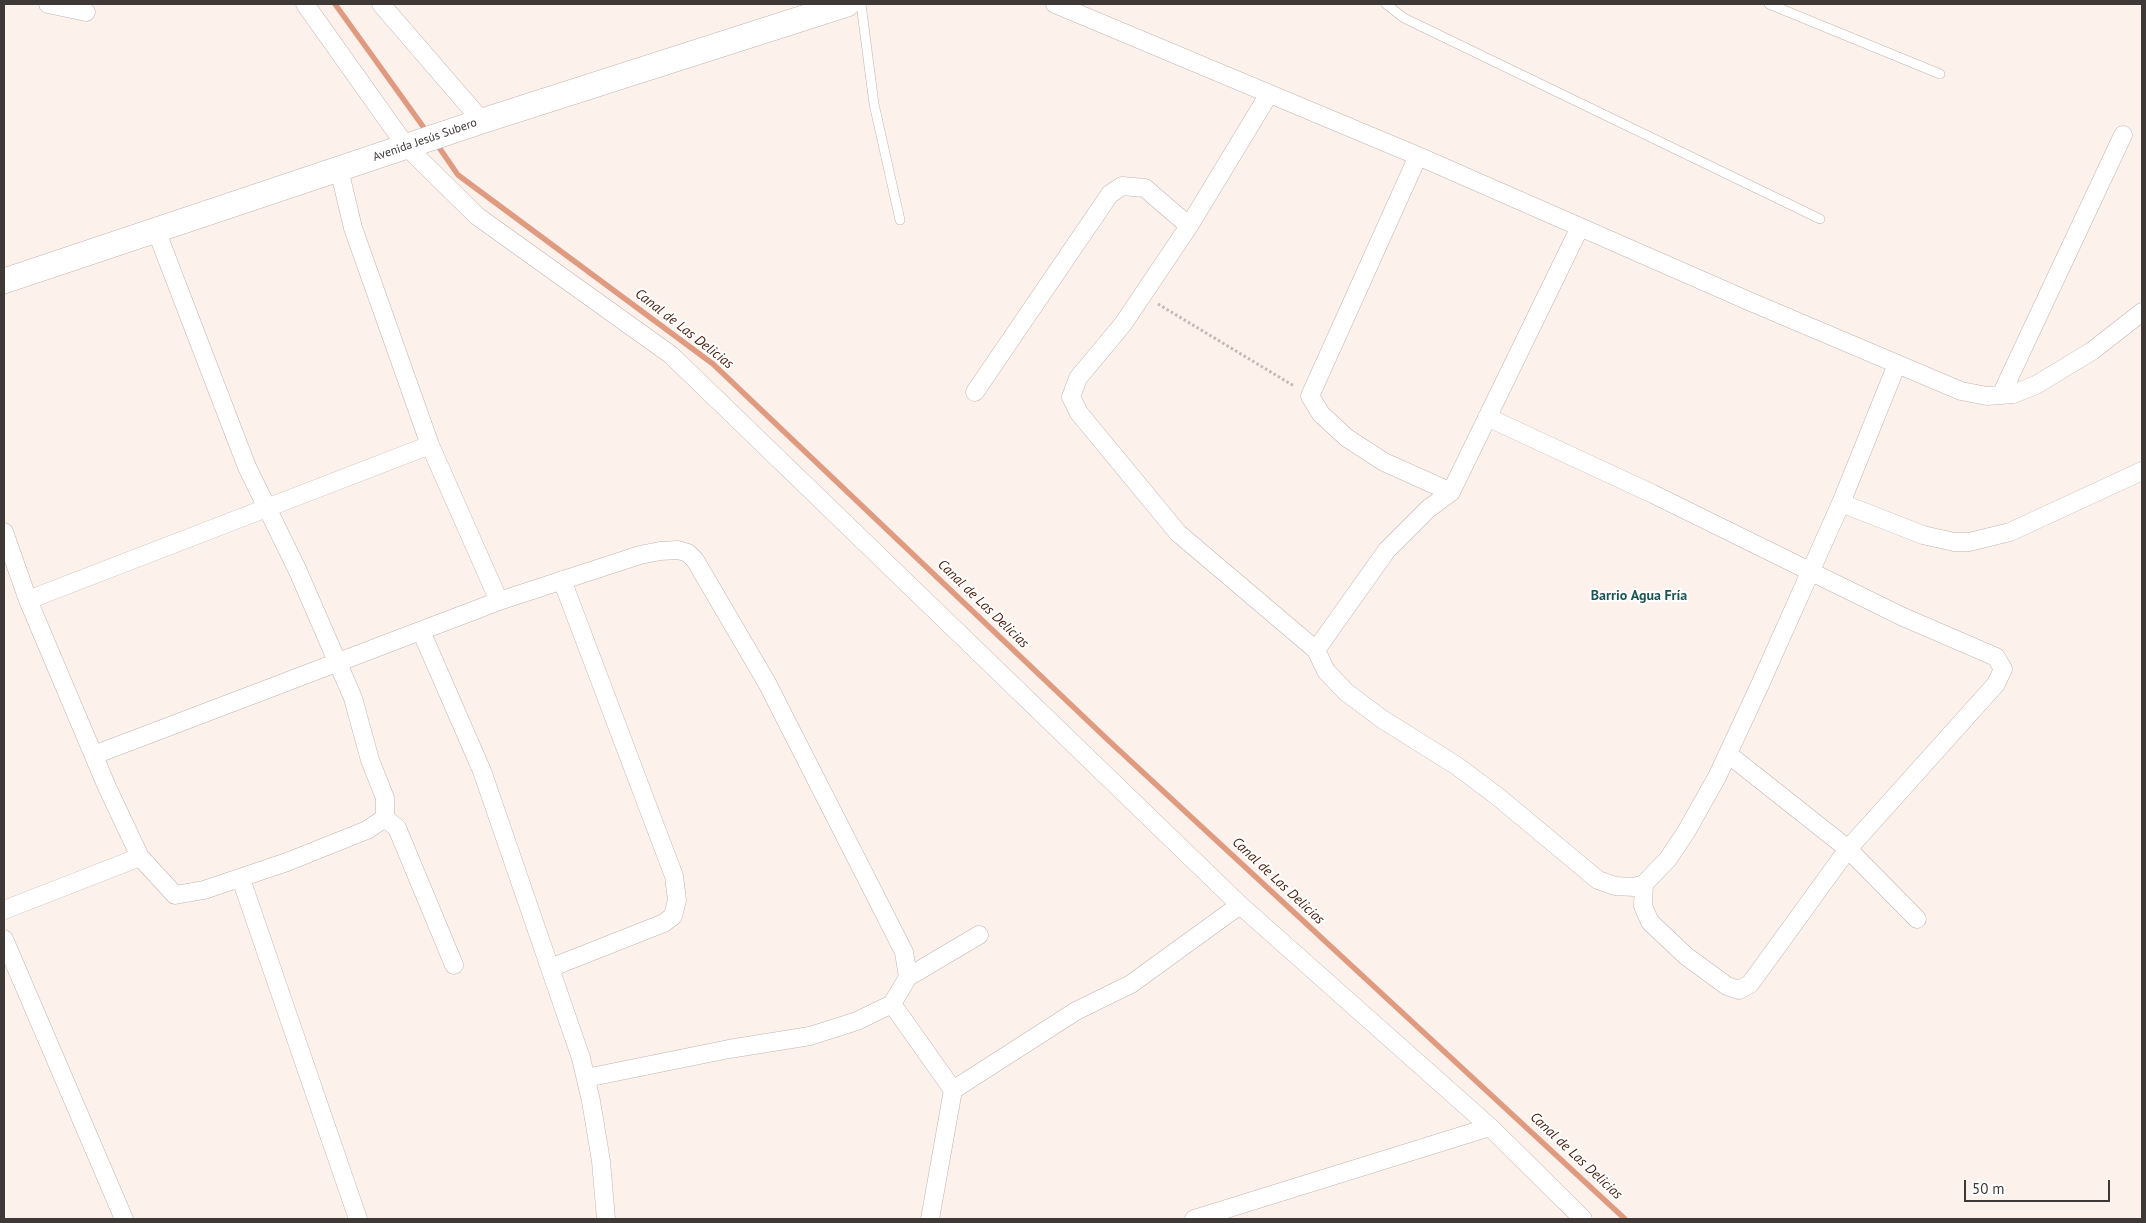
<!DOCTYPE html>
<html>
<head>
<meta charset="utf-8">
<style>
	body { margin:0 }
	#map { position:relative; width:2146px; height:1223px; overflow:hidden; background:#fdf1ec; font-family:"PT Sans",sans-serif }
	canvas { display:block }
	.frame { position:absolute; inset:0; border:5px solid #3e3937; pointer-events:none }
	.scale { position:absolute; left:1964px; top:1180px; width:146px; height:22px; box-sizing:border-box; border:2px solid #3e3937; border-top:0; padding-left:6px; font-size:15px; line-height:18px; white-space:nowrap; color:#3e3937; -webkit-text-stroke:4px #fff; paint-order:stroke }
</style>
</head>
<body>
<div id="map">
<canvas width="2146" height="1223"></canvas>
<div class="frame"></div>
<div class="scale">50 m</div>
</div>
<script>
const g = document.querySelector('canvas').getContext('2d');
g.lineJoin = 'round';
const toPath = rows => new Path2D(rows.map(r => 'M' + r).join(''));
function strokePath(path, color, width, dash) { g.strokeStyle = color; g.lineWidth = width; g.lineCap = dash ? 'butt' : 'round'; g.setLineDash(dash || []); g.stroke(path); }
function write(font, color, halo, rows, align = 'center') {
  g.font = font + ' "PT Sans",sans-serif'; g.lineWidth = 4; g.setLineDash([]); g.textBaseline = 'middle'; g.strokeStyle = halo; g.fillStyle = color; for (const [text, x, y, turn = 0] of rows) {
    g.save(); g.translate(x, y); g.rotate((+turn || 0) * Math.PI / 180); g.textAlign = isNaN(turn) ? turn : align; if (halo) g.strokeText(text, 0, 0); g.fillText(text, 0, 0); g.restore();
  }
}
const stream = toPath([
	[335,4,427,132],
	[436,143,458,175,713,364,1108,740,1625,1219]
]);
const path = toPath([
	[1158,304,1294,386]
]);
const lane = toPath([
	[861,4,874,104,900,220],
	[1386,4,1404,18,1820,219],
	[1769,4,1940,74]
]);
const street = toPath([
	[48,4,86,12],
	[305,4,406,146,477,216,671,355,1240,905,1490,1127,1583,1219],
	[381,4,482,121],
	[1055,4,1418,156,1751,302,1961,391,1987,396,2013,394,2036,385,2092,351,2142,312],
	[1269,94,1189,226,1123,324,1078,378,1071,397,1079,413,1178,533,1316,650,1326,671,1346,692,1382,719,1457,766,1497,796,1598,880,1615,886,1634,887,1644,884,1668,859,1686,832,1717,777,1758,689,1841,503,1897,364],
	[1418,156,1310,396,1321,414,1347,438,1384,462,1451,492],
	[339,169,353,228,430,445,499,601],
	[156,230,247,467,297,569,353,698,370,760,385,798,385,818,397,828,454,965],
	[975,392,1110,194,1122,186,1145,188,1189,226],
	[2001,395,2123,135],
	[1487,417,1653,494,1901,616,1996,657,2003,669,1996,684,1848,849,1750,984,1739,990,1727,986,1686,956,1650,922,1643,906,1644,884],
	[1841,503,1923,535,1954,542,1969,542,2010,532,2142,471],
	[4,532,28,600,107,787,140,857,175,895,204,890,287,862,367,830,385,818],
	[28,600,430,445],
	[421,631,482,771,581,1058,591,1101,601,1161,606,1219],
	[1316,650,1387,550,1428,509,1451,492,1580,227],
	[1728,754,1848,849,1917,919],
	[94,755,499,601,640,555,660,551,678,550,688,553,695,560,767,683,821,789,904,952,908,977],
	[241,879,358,1219],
	[4,910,140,857],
	[4,939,124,1219],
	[550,968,664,923,673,916,677,900,674,876,562,580],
	[892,1004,953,1090],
	[586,1078,729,1049,810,1036,857,1021,892,1004,908,977,979,935],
	[930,1219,953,1090,1076,1011,1131,984,1240,905],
	[1194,1219,1490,1127]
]);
const secondary = toPath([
	[4,281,482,121,847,4]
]);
const streetNames = [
	["Avenida Jesús Subero",425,140,-19]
];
const waterNames = [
	["Canal de Las Delicias",684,329,38],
	["Canal de Las Delicias",983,604,44],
	["Canal de Las Delicias",1278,881,43],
	["Canal de Las Delicias",1576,1156,43]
];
const neighbourhoodNames = [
	["Barrio Agua Fría",1639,596]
];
strokePath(stream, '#df9a80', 5.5);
strokePath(lane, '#c0b4b0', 10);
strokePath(street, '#c0b4b0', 19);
strokePath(secondary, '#c0b4b0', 26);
strokePath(path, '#c3b9b5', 3, [2.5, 2.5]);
strokePath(lane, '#fff', 9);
strokePath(street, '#fff', 18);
strokePath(secondary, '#fff', 25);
write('12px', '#3e3937', '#fff', streetNames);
write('italic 14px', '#4a1e0c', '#fff', waterNames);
write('bold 14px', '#1b5654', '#fff', neighbourhoodNames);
</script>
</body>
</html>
